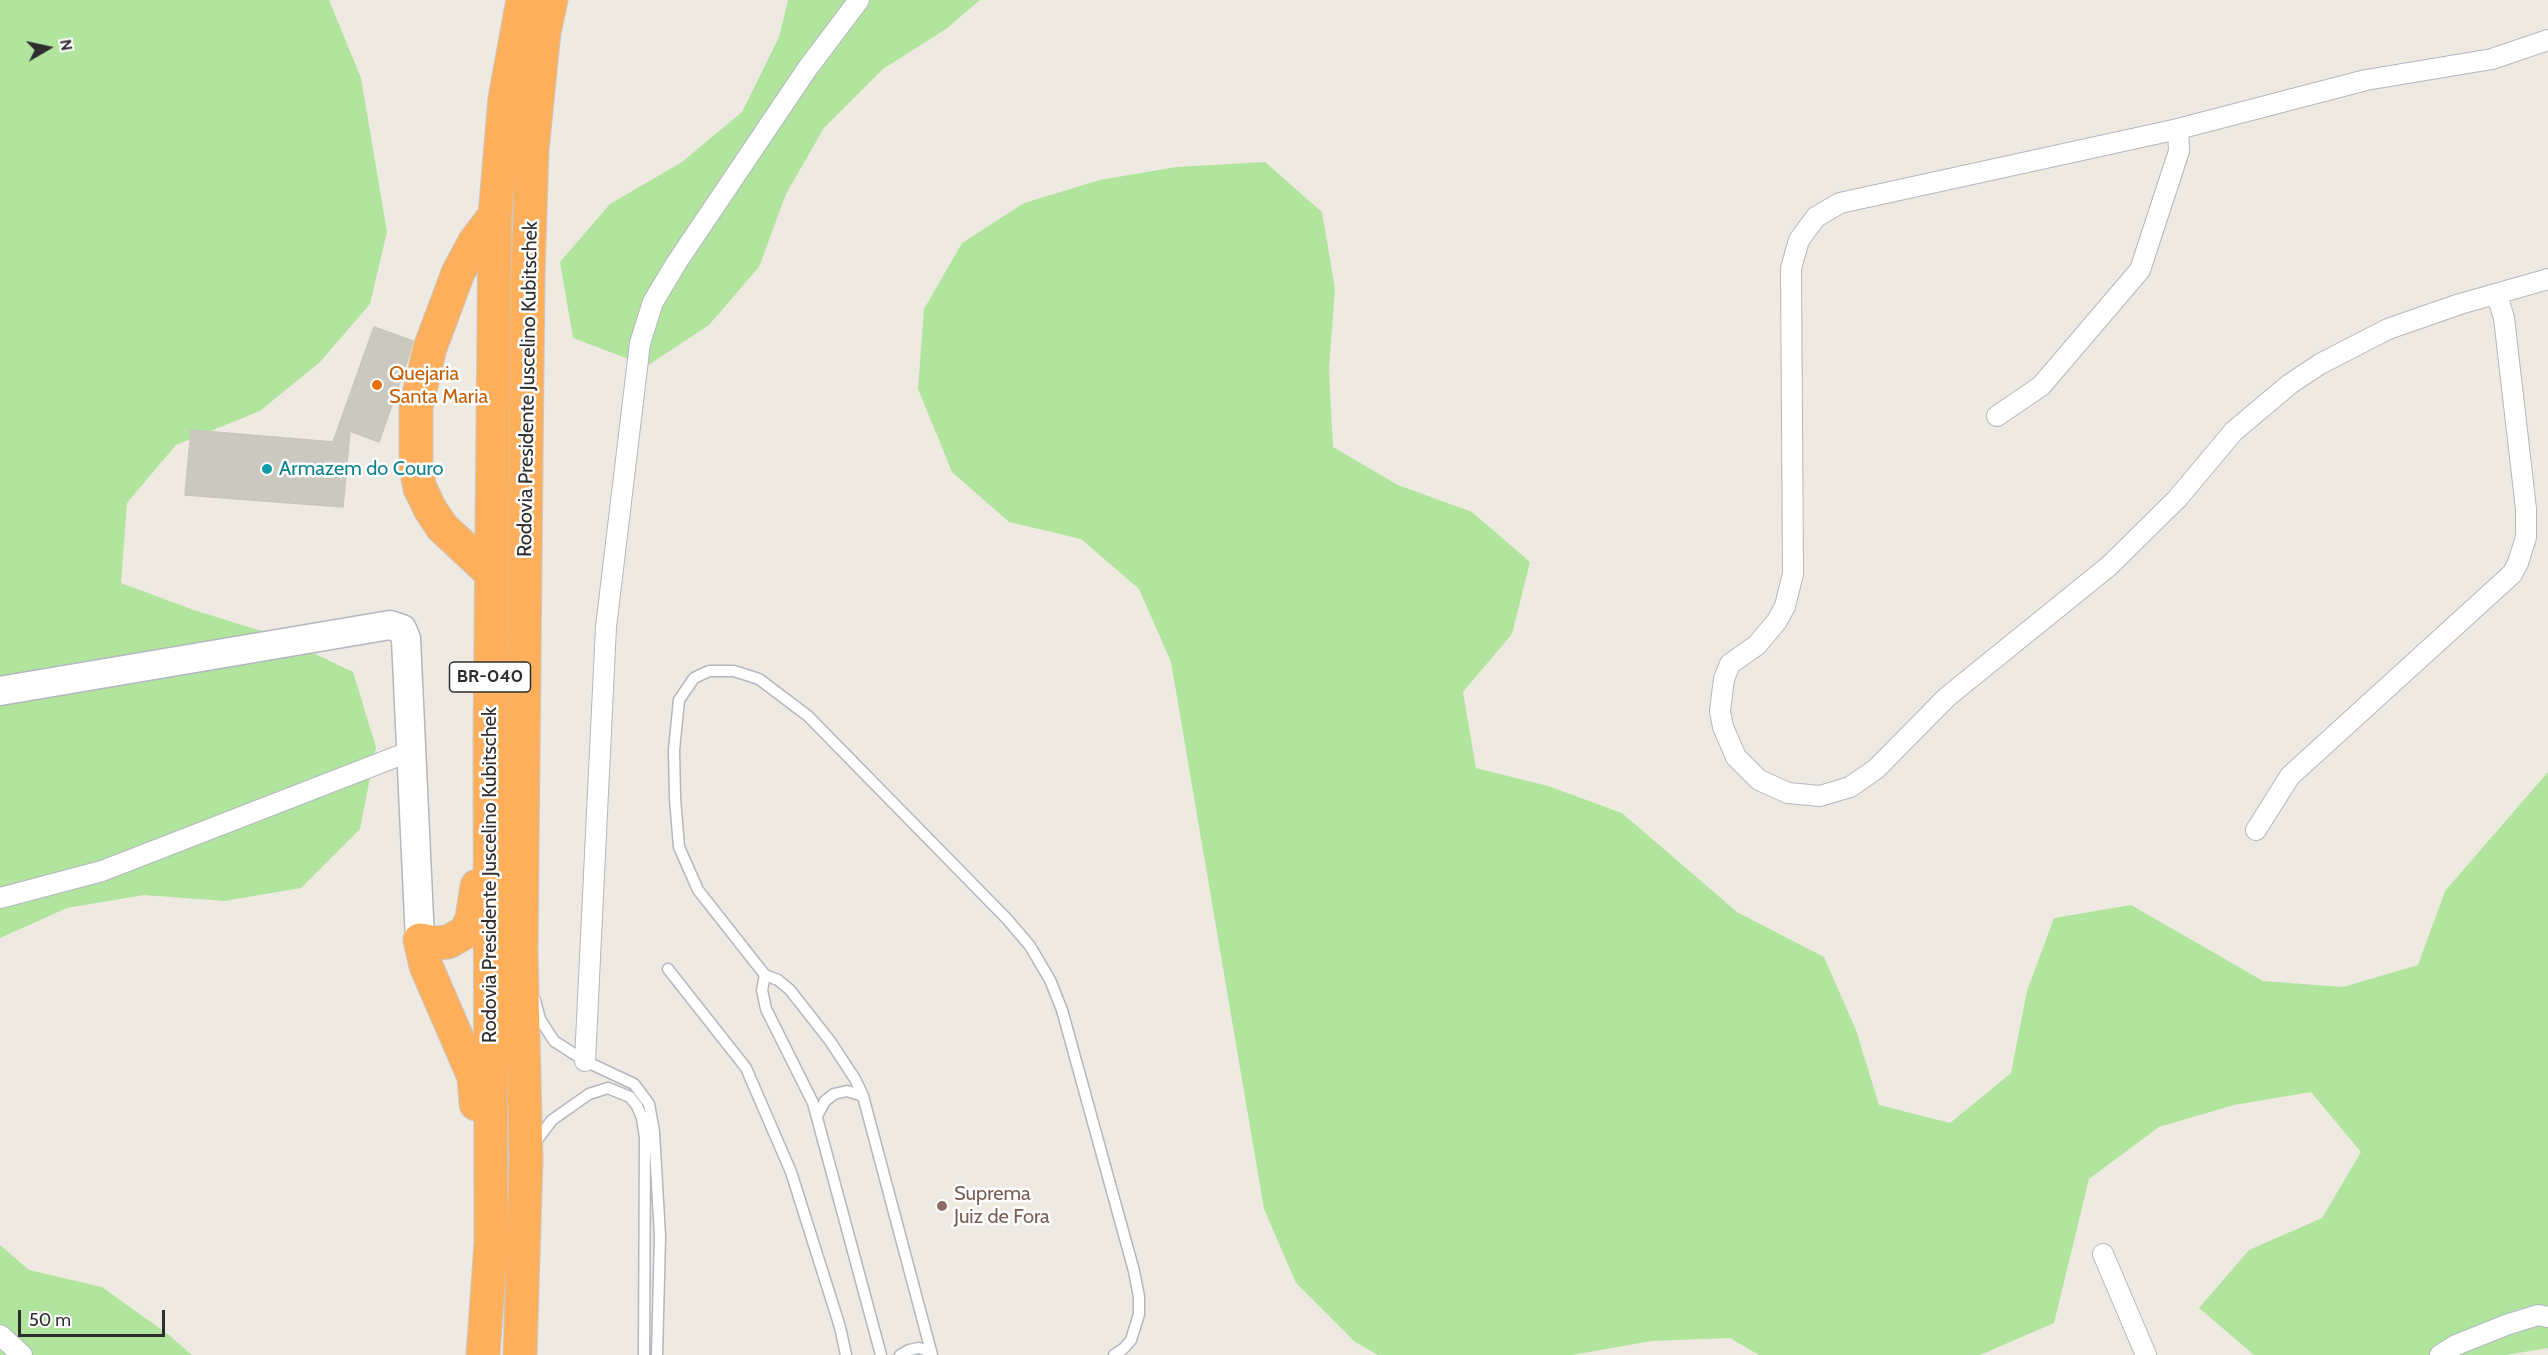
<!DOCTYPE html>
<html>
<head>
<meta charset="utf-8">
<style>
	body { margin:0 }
	#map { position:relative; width:2548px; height:1355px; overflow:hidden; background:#efeae1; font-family:Cabin,sans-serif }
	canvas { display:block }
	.north { position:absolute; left:18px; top:18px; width:60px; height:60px; -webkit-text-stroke:4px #fff; paint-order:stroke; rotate:81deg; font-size:16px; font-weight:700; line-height:24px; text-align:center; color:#2e2e2e }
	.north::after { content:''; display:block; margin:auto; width:21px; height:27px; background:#2e2e2e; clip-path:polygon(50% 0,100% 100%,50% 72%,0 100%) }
	.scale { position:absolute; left:18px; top:1310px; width:147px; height:27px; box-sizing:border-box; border:3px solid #2e2e2e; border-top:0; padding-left:8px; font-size:18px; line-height:21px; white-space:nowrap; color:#2e2e2e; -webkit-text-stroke:4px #fff; paint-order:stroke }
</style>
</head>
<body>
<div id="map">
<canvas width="2548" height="1355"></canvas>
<div class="north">N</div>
<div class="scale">50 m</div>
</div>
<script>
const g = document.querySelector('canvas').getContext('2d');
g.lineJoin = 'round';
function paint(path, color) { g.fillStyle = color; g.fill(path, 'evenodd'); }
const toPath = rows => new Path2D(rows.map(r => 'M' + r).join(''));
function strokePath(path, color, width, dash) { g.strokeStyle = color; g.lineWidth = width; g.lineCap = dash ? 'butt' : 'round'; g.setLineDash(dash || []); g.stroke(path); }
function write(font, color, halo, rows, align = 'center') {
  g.font = font + ' Cabin,sans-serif'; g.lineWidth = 5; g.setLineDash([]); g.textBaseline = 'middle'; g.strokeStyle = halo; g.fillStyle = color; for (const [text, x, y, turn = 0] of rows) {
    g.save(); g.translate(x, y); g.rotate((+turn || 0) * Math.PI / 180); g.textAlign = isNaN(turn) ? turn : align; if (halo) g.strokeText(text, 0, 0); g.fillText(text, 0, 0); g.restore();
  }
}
const green = toPath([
	[0,0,329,0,361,78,387,232,370,304,320,362,260,411,176,445,127,503,121,583,194,610,278,636,353,672,376,747,360,829,301,888,224,901,144,895,67,908,0,938],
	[788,0,980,0,946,29,883,69,824,128,786,194,759,267,709,325,647,366,573,338,560,262,610,204,682,162,742,112,779,37],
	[1265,162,1322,212,1335,289,1329,369,1333,447,1398,485,1472,512,1530,562,1512,634,1463,692,1476,768,1548,786,1622,813,1737,912,1824,957,1856,1030,1879,1105,1950,1123,2011,1073,2027,991,2054,918,2131,905,2263,981,2343,987,2418,965,2445,891,2548,772,2548,1348,2506,1355,2254,1355,2199,1308,2249,1250,2322,1218,2361,1152,2311,1092,2234,1105,2159,1127,2089,1179,2054,1323,1980,1355,1759,1355,1730,1338,1652,1341,1572,1355,1378,1355,1355,1342,1296,1283,1264,1209,1171,662,1139,589,1081,539,1009,522,952,472,918,389,924,309,962,243,1024,203,1100,180,1176,167],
	[0,1245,29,1270,102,1287,169,1335,192,1355,0,1355]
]);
const building = toPath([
	[374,327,413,341,407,362,379,442,350,431,343,507,185,495,191,430,333,442,374,327]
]);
const lane = toPath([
	[668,969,746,1068,791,1172,840,1327,846,1355],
	[765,975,762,990,766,1009,813,1103,881,1355],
	[535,1000,540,1019,554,1041,585,1061,634,1084,649,1104,654,1132,660,1236,657,1355],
	[817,1116,825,1101,834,1094,847,1091,863,1096],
	[534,1144,552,1120,589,1094,608,1088,630,1097,637,1106,642,1118,645,1138,644,1355],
	[900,1355,909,1350,919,1348,931,1352],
	[932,1355,863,1096,855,1079,830,1041,790,990,778,980,765,975,698,890,679,847,675,798,674,750,679,700,694,678,709,671,734,671,759,679,808,716,1007,919,1030,946,1050,980,1062,1010,1134,1271,1139,1297,1139,1314,1131,1340,1123,1349,1114,1355]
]);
const street = toPath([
	[2548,40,2492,59,2366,80,2178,129,1840,203,1816,217,1799,240,1791,268,1793,574,1785,606,1777,621,1757,645,1730,664,1724,679,1720,711,1723,727,1736,757,1759,780,1788,793,1820,796,1850,787,1876,769,1947,697,2109,566,2177,499,2234,431,2290,384,2320,364,2388,329,2460,304,2548,279],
	[1997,416,2041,386,2140,270,2179,151,2178,129],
	[2256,830,2290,776,2512,574,2518,563,2526,537,2526,509,2504,318,2497,295],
	[0,898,102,871,411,751],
	[585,1061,606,627,640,343,653,302,677,262,807,69,859,0],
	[2103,1254,2146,1355],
	[0,1335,22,1355],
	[2440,1355,2456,1345,2506,1325,2538,1315,2548,1317]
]);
const secondary = toPath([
	[0,691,390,625,402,629,406,639,420,940]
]);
const highway = toPath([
	[491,573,442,527,430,509,420,488,416,468,416,407,430,348,458,273,474,243,495,215],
	[476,1104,474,1077,426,966,420,940,436,943,448,942,466,932,472,918,477,886],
	[483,1355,491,1243,490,740,495,215,505,98,523,0],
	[520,1355,526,1160,521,953,528,275,532,150,544,32,551,0]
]);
const markers = [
	[377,385,6,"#e8710a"],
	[267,469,6,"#0f9aa8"],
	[942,1206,6,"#8d6e63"]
];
const shields = [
	[490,677,81]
];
const shieldNames = [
	["BR-040",490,677]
];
const foodNames = [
	["Quejaria",389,374],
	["Santa Maria",389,397]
];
const streetNames = [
	["Rodovia Presidente Juscelino Kubitschek",528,389,-89],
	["Rodovia Presidente Juscelino Kubitschek",490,875,-90]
];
const cultureNames = [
	["Armazem do Couro",279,469]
];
const educationNames = [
	["Suprema",954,1194],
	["Juiz de Fora",954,1217]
];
paint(green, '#b1e59e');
paint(building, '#cbc8bf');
strokePath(building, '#cbc6ba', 1.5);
strokePath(lane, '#b4b6c1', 13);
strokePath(street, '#b4b6c1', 22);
strokePath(secondary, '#b4b6c1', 31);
strokePath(highway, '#c9c9c9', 35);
strokePath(lane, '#fff', 10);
strokePath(street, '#fff', 20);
strokePath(secondary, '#fff', 28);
strokePath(highway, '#feaf5c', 33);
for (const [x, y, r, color] of markers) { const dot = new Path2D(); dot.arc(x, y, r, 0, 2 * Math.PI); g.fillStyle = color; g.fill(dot); strokePath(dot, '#fff', 2); }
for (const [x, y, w] of shields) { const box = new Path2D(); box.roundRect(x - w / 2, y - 15, w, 30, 4.5); g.fillStyle = '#fff'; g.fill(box); strokePath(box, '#2e2e2e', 1.5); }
write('bold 18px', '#2e2e2e', null, shieldNames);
write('20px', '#c56008', '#fff', foodNames, 'left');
write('20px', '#2e2e2e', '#fff', streetNames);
write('20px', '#0d838f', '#fff', cultureNames, 'left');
write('20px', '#785e54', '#fff', educationNames, 'left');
</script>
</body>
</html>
